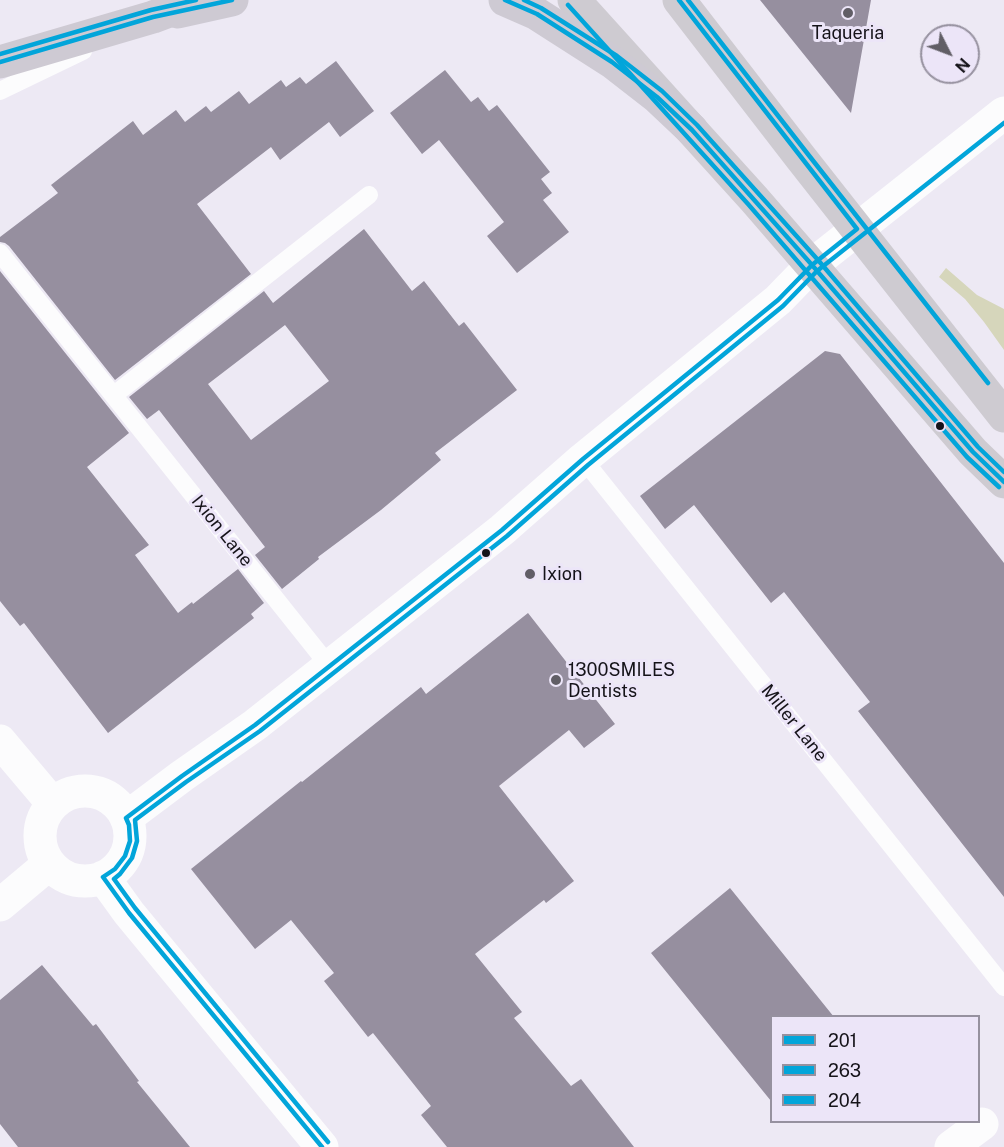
<!DOCTYPE html>
<html>
<head>
<meta charset="utf-8">
<style>
	body { margin:0 }
	#map { position:relative; width:1004px; height:1147px; overflow:hidden; background:#ede9f4; font-family:"Public Sans",sans-serif }
	canvas { display:block }
	.legend { position:absolute; left:770px; top:1015px; width:210px; height:108px; box-sizing:border-box; background:#ece5f8; border:2px solid #96919f; margin:0; padding:8px 10px; list-style:none; font-size:18px; color:#151319 }
	.legend li { display:flex; align-items:center; gap:12px; height:30px }
	.legend b { width:30px; border:2px solid #96919f }
	.north { position:absolute; left:920px; top:24px; width:60px; height:60px; box-sizing:border-box; background:#ece5f8; border:2px solid #96919f; border-radius:50%; rotate:132deg; font-size:16px; font-weight:700; line-height:24px; text-align:center; color:#151319 }
	.north::after { content:''; display:block; margin:auto; width:21px; height:27px; background:#615e66; clip-path:polygon(50% 0,100% 100%,50% 72%,0 100%) }
</style>
</head>
<body>
<div id="map">
<canvas width="1004" height="1147"></canvas>
<ul class="legend">
<li><b style="height:8px;background:#02a5da"></b>201</li>
<li><b style="height:8px;background:#02a5da"></b>263</li>
<li><b style="height:8px;background:#02a5da"></b>204</li>
</ul>
<div class="north">N</div>
</div>
<script>
const g = document.querySelector('canvas').getContext('2d');
g.lineJoin = 'round';
function paint(path, color) { g.fillStyle = color; g.fill(path, 'evenodd'); }
const toPath = rows => new Path2D(rows.map(r => 'M' + r).join(''));
function strokePath(path, color, width, dash) { g.strokeStyle = color; g.lineWidth = width; g.lineCap = dash ? 'butt' : 'round'; g.setLineDash(dash || []); g.stroke(path); }
function write(font, color, halo, rows, align = 'center') {
  g.font = font + ' "Public Sans",sans-serif'; g.lineWidth = 6; g.setLineDash([]); g.textBaseline = 'middle'; g.strokeStyle = halo; g.fillStyle = color; for (const [text, x, y, turn = 0] of rows) {
    g.save(); g.translate(x, y); g.rotate((+turn || 0) * Math.PI / 180); g.textAlign = isNaN(turn) ? turn : align; if (halo) g.strokeText(text, 0, 0); g.fillText(text, 0, 0); g.restore();
  }
}
const green = toPath([
	[946,268,977,295,1004,309,1004,350,984,322,965,299,939,277]
]);
const building = toPath([
	[760,0,871,0,851,113],
	[336,61,374,111,340,137,329,122,280,160,271,147,197,204,251,274,115,380,9,246,5,243,0,242,0,237,58,193,51,185,133,121,143,135,176,110,185,122,206,106,211,112,239,91,249,104,281,80,286,87,300,77,306,84],
	[445,70,471,102,478,97,489,111,497,105,550,172,541,179,552,193,543,200,569,232,517,273,487,236,504,222,439,140,422,154,390,113],
	[364,229,412,291,424,281,459,326,464,322,517,390,435,453,441,460,381,510,318,557,319,559,282,589,255,555,265,547,159,410,147,419,129,397,264,291,273,303],
	[285,325,329,381,251,440,208,384],
	[0,271,129,433,87,467,149,545,135,555,178,613,192,602,193,604,238,569,264,603,251,614,254,618,108,733,24,623,20,626,0,601],
	[825,351,840,354,1004,563,1004,897,858,711,870,702,784,592,771,603,694,505,665,529,640,496],
	[528,613,615,724,584,748,569,730,499,786,574,881,546,903,544,900,475,954,522,1012,514,1018,571,1086,581,1079,634,1147,447,1147,421,1115,431,1106,373,1033,368,1037,324,981,334,973,291,920,255,949,191,869,301,781,302,782,421,687,426,694],
	[730,888,834,1017,771,1017,771,1101,651,953],
	[42,965,93,1026,96,1024,139,1081,137,1082,190,1147,18,1147,0,1124,0,1000]
]);
const lane = toPath([
	[0,91,83,51],
	[0,253,330,667],
	[114,395,369,195],
	[583,459,1004,987]
]);
const street = toPath([
	[0,741,53,804],
	'40 836a45 45 0 1 1 90 0a45 45 0 1 1-90 0Z',
	[126,818,182,776,255,725,502,530,583,459,778,300,812,265,1004,113],
	[103,877,129,913,322,1147],
	[0,905,49,864],
	[951,1147,982,1124]
]);
const primary = toPath([
	[574,0,754,199,973,452,1004,482],
	[679,0,801,158,1004,416]
]);
const highway = toPath([
	[505,0,537,14,612,62,657,97,692,130],
	[178,12,232,0],
	[0,62,153,17,198,0]
]);
const bus1 = toPath([
	[505,0,537,14,612,62,657,97,692,130,812,265,973,452,1004,482],
	[0,62,153,17,232,0],
	[322,1147,129,913,103,877,115,869,125,856,130,841,129,825,126,818,182,776,255,725,502,530,583,459,778,300,812,265,857,229,679,0]
]);
const bus2 = toPath([
	[568,5,748,204,967,457,999,487],
	[328,1142,135,908,114,879,120,874,132,858,137,841,135,820,186,782,260,731,507,536,588,465,783,306,817,271,1004,123]
]);
const bus3 = toPath([
	[524,0,541,8,617,56,662,91,697,125,818,260,978,447,1004,472],
	[688,0,807,153,988,383],
	[0,54,151,10,196,0]
]);
const markers = [
	[848,13,6,"#615e66"],
	[940,426,5,"#151319"],
	[486,553,5,"#151319"],
	[530,574,6,"#615e66"],
	[556,680,6,"#615e66"]
];
const poiNames = [
	["Taqueria",848,33,"center"],
	["Ixion",542,574],
	["1300SMILES",568,670],
	["Dentists",568,691]
];
const streetNames = [
	["Ixion Lane",222,531,51],
	["Miller Lane",794,723,51]
];
paint(green, '#d6d6bb');
paint(building, '#968f9f');
strokePath(lane, '#fcfcfd', 18);
strokePath(street, '#fcfcfd', 33);
strokePath(primary, '#cecbd1', 33);
strokePath(highway, '#cecad3', 33);
strokePath(bus1, '#02a5da', 4.5);
strokePath(bus2, '#02a5da', 4.5);
strokePath(bus3, '#02a5da', 4.5);
for (const [x, y, r, color] of markers) { const dot = new Path2D(); dot.arc(x, y, r, 0, 2 * Math.PI); g.fillStyle = color; g.fill(dot); strokePath(dot, '#ece5f8', 2); }
write('18px', '#151319', '#ece5f8', poiNames, 'left');
write('18px', '#151319', '#ece5f8', streetNames);
</script>
</body>
</html>
